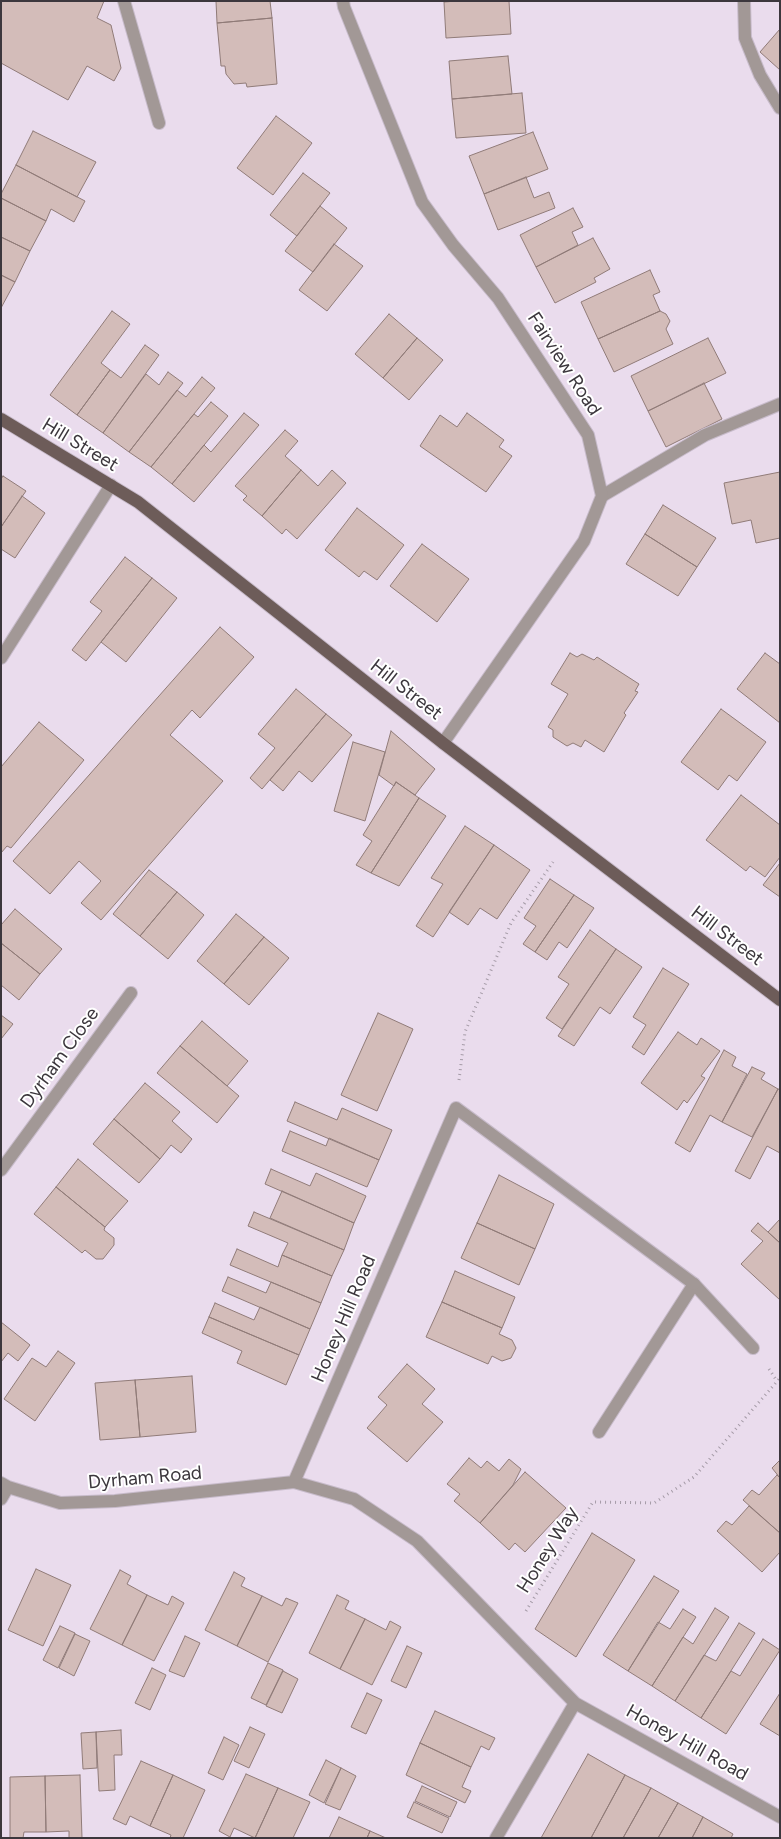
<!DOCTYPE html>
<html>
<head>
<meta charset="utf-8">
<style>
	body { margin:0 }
	#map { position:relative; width:781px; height:1839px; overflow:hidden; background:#eadced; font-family:Figtree,sans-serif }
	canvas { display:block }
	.frame { position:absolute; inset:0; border:2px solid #3c373d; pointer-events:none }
</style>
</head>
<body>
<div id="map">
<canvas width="781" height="1839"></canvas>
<div class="frame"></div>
</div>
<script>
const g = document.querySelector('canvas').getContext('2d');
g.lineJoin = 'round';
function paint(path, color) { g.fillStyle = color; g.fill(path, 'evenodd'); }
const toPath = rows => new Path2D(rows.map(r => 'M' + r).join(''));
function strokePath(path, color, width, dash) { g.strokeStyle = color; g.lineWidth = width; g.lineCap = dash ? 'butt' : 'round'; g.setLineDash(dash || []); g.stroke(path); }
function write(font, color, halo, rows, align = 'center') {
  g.font = font + ' Figtree,sans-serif'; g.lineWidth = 4; g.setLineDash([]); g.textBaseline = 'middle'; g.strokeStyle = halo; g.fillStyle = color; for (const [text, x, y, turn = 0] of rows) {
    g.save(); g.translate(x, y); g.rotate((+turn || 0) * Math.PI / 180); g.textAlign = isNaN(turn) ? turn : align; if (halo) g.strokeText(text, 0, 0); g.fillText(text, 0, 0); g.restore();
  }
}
const building = toPath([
	[1,1,104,1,97,18,111,25,121,68,114,81,87,66,68,100,1,63,1,1],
	[216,1,270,1,272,18,217,23,216,1],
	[457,1,509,1,511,34,446,38,444,2,457,1],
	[272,18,277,84,247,87,246,83,234,84,226,74,225,66,221,66,217,23,272,18],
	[780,29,780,70,760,52,780,29],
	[508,56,512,94,452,99,449,61,508,56],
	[522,93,526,133,456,138,452,99,522,93],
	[276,116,312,143,273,195,237,168,276,116],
	[33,131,96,162,77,197,16,165,33,131],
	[533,132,548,169,484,194,469,156,533,132],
	[16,165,85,201,74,222,51,209,46,221,1,198,1,194,16,165],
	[303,173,330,193,297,236,270,215,303,173],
	[526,177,534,198,549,192,555,208,498,230,484,194,526,177],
	[1,198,46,221,30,251,1,237,1,198],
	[320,206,347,228,313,272,285,251,320,206],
	[573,208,583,227,572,232,578,245,536,267,520,235,573,208],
	[1,237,30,251,15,282,1,275,1,237],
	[593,238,610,269,594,278,596,282,555,303,536,267,593,238],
	[334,244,363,266,327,311,299,290,334,244],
	[650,270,660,292,653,295,660,311,598,339,581,302,650,270],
	[1,275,15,282,1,308,1,275],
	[112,311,130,324,101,363,110,370,77,415,50,395,112,311],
	[660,311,666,314,670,321,666,329,673,344,614,372,598,339,660,311],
	[389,314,417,338,383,378,355,354,389,314],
	[417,338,443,360,409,400,383,378,417,338],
	[708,338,726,373,648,411,631,376,708,338],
	[145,345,159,355,103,433,77,415,110,370,121,378,145,345],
	[168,372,183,383,129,452,103,433,146,374,159,385,168,372],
	[202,377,215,388,151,467,129,452,177,390,186,397,202,377],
	[704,383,722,419,666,447,648,411,704,383],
	[211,402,228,416,172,484,151,467,194,414,198,417,211,402],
	[244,413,259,425,194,502,172,484,204,445,211,452,244,413],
	[467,413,504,440,499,447,512,456,486,492,420,446,440,415,457,427,467,413],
	[285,430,298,441,285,456,301,470,262,516,243,500,247,496,235,486,285,430],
	[301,470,318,486,332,470,346,483,297,539,286,529,282,534,262,516,301,470],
	[780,472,780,538,756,543,751,520,732,524,724,483,780,472],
	[3,476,26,491,1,527,1,479,3,476],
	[22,496,45,513,15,558,1,549,1,527,22,496],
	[663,505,716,538,697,567,645,534,663,505],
	[357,508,404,545,377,580,364,571,359,577,325,550,357,508],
	[645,534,697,567,678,596,626,564,645,534],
	[422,544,469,579,437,622,390,586,422,544],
	[125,557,152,578,86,661,72,650,102,611,90,602,125,557],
	[152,578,177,598,126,662,101,642,152,578],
	[220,627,254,657,200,718,192,710,170,735,223,781,101,920,81,903,101,881,79,861,50,894,13,861,220,627],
	[570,653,577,657,582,654,594,660,597,657,639,684,635,691,638,692,624,713,626,715,604,752,585,740,581,747,573,743,567,746,553,737,553,730,548,727,568,694,551,684,570,653],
	[765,653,780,664,780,723,737,689,765,653],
	[296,689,326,714,262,789,250,778,275,748,258,734,296,689],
	[721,709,766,742,737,781,729,775,718,790,681,762,721,709],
	[326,714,352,735,312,782,299,771,283,791,270,780,326,714],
	[39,722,84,760,11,848,7,846,1,853,1,767,39,722],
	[391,731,435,769,415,795,396,782,394,786,379,775,391,731],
	[353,742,385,752,365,821,334,811,353,742],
	[396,782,419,798,371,873,356,865,372,841,363,835,396,782],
	[741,795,780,825,780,857,765,877,750,866,746,871,706,840,741,795],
	[419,798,446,816,399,886,371,873,419,798],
	[465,826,494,845,433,937,416,926,443,884,431,878,465,826],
	[494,845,530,870,497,919,480,908,468,925,449,912,494,845],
	[780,863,780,897,763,885,780,863],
	[149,870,177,892,140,936,113,914,149,870],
	[550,879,574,895,535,952,523,944,536,926,524,918,550,879],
	[177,892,204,915,168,959,140,936,177,892],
	[574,895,594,908,567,948,559,942,547,960,535,952,574,895],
	[15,909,62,949,40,974,1,943,1,925,15,909],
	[236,914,264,937,224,984,197,961,236,914],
	[590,930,616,949,562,1029,546,1018,569,984,558,977,590,930],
	[264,937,289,958,249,1005,224,984,264,937],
	[1,943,40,974,19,1000,1,985,1,943],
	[616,949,642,967,610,1014,600,1007,574,1046,558,1036,616,949],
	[663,968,689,984,644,1055,632,1047,646,1025,633,1017,663,968],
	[378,1013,413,1029,377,1111,341,1095,378,1013],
	[1,1015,13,1024,1,1039,1,1015],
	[202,1021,248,1061,227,1086,180,1046,202,1021],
	[678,1032,697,1045,701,1038,720,1051,701,1076,705,1078,687,1103,684,1100,677,1110,641,1083,678,1032],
	[180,1046,239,1096,217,1123,157,1073,180,1046],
	[724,1050,736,1057,732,1066,747,1074,722,1122,710,1115,690,1152,675,1143,724,1050],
	[752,1067,765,1073,761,1079,778,1089,752,1137,722,1122,752,1067],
	[145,1083,180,1112,172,1121,192,1139,181,1153,171,1145,160,1159,114,1119,145,1083],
	[778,1089,780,1090,780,1153,767,1146,750,1179,735,1171,778,1089],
	[295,1102,337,1120,342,1108,392,1130,379,1160,287,1121,295,1102],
	[114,1119,160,1159,139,1183,93,1144,114,1119],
	[290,1131,326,1146,329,1138,379,1160,367,1187,282,1151,290,1131],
	[78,1159,128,1201,105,1227,56,1187,78,1159],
	[271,1169,310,1186,316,1173,366,1196,354,1223,265,1184,271,1169],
	[499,1175,554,1204,535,1249,477,1223,499,1175],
	[56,1187,105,1227,104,1230,114,1238,114,1245,103,1259,96,1259,85,1250,82,1253,34,1214,56,1187],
	[282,1191,354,1223,344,1250,270,1218,282,1191],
	[254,1212,344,1250,332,1276,282,1255,288,1243,248,1226,254,1212],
	[780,1219,780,1243,768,1232,780,1219],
	[477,1223,535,1249,519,1285,461,1258,477,1223],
	[758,1223,780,1243,780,1300,741,1264,763,1241,751,1231,758,1223],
	[237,1249,278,1267,282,1255,332,1276,321,1303,230,1265,237,1249],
	[455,1271,515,1297,502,1328,442,1302,455,1271],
	[228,1277,266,1293,271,1282,321,1303,310,1329,222,1291,228,1277],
	[442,1302,502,1328,499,1334,512,1340,516,1348,511,1358,502,1361,492,1356,488,1364,426,1337,442,1302],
	[215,1303,254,1320,260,1307,310,1329,299,1355,209,1317,215,1303],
	[209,1317,299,1355,286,1385,237,1363,242,1351,202,1333,209,1317],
	[1,1322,30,1345,18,1361,8,1353,1,1362,1,1322],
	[58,1351,75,1363,35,1421,4,1399,32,1358,46,1367,58,1351],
	[407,1364,435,1389,422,1404,443,1422,407,1462,367,1428,387,1405,378,1397,407,1364],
	[192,1376,196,1432,140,1437,135,1380,192,1376],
	[135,1380,140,1437,100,1440,95,1383,135,1380],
	[469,1458,481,1468,487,1461,499,1471,509,1459,521,1469,513,1485,480,1523,454,1501,460,1494,447,1484,469,1458],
	[780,1460,780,1478,772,1468,780,1460],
	[525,1472,566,1508,525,1552,515,1543,509,1550,480,1523,525,1472],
	[777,1475,780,1478,780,1533,743,1500,752,1490,759,1495,777,1475],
	[749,1506,780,1533,780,1552,762,1572,717,1531,726,1521,732,1525,749,1506],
	[592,1533,635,1560,576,1657,535,1629,592,1533],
	[36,1569,71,1585,43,1646,8,1630,36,1569],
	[120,1570,131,1576,127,1584,147,1595,122,1645,90,1629,120,1570],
	[234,1572,245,1578,241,1586,262,1596,237,1646,205,1630,234,1572],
	[654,1576,679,1591,628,1671,603,1655,654,1576],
	[147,1595,168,1605,172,1596,184,1603,154,1661,122,1645,147,1595],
	[337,1595,349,1601,345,1609,365,1619,340,1669,309,1653,337,1595],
	[262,1596,282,1606,286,1598,298,1603,268,1662,237,1646,262,1596],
	[715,1608,729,1617,675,1701,652,1686,683,1637,693,1644,715,1608],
	[683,1609,696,1617,652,1686,628,1671,658,1622,670,1629,683,1609],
	[365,1619,386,1630,390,1621,401,1627,372,1685,340,1669,365,1619],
	[739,1623,755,1633,701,1718,675,1701,704,1655,716,1661,739,1623],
	[60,1626,75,1633,58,1668,43,1660,60,1626],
	[75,1634,90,1641,74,1676,59,1668,75,1634],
	[185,1636,200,1643,184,1677,169,1671,185,1636],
	[763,1639,780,1650,726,1734,701,1718,731,1671,740,1676,763,1639],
	[407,1646,422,1653,406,1688,391,1681,407,1646],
	[268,1663,283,1670,266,1705,251,1698,268,1663],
	[152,1668,166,1675,150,1710,135,1703,152,1668],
	[283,1671,298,1679,282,1713,266,1706,283,1671],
	[367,1693,382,1700,366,1734,351,1727,367,1693],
	[780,1693,780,1736,760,1724,780,1693],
	[435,1711,495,1738,489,1750,481,1746,471,1767,420,1743,435,1711],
	[250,1727,265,1734,249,1768,234,1761,250,1727],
	[121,1730,122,1755,114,1755,115,1790,99,1791,96,1732,121,1730],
	[96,1732,97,1768,83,1769,81,1733,96,1732],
	[224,1737,239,1745,223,1780,208,1773,224,1737],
	[420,1743,471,1767,462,1787,471,1791,465,1803,406,1775,420,1743],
	[588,1754,625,1775,591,1838,541,1838,588,1754],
	[326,1760,341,1768,324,1803,309,1795,326,1760],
	[141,1761,173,1775,150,1826,130,1816,126,1825,113,1819,141,1761],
	[341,1768,356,1776,340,1810,325,1804,341,1768],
	[246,1774,278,1788,255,1838,234,1828,230,1837,219,1831,246,1774],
	[80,1775,82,1838,69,1838,69,1831,46,1832,45,1776,80,1775],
	[173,1775,205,1790,183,1838,170,1838,171,1835,150,1826,173,1775],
	[625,1775,651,1788,623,1838,591,1838,625,1775],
	[45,1776,46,1832,24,1832,23,1838,10,1838,10,1777,45,1776],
	[422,1786,457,1802,450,1817,415,1801,422,1786],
	[278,1788,310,1802,293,1838,255,1838,278,1788],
	[651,1788,678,1803,658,1838,623,1838,651,1788],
	[414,1802,449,1818,442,1833,407,1817,414,1802],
	[678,1803,703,1817,692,1838,658,1838,678,1803],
	[339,1817,370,1831,367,1838,329,1838,339,1817],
	[703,1817,733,1834,731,1838,692,1838,703,1817],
	[370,1831,386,1838,367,1838,370,1831]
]);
const path = toPath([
	[459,1080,465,1032,511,923,553,862],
	[769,1369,777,1381],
	[526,1611,593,1502,654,1503,694,1477,780,1378]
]);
const service = toPath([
	[124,1,159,123],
	[744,1,745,38,760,75,780,108],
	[602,496,705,435,780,404],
	[1,658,111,485],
	[599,1432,694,1284,753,1348]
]);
const minor = toPath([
	[343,1,344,7,422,202,453,245,498,298,588,435,602,496,584,541,443,743],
	[1,1170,131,993],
	[294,1482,456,1108,694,1284],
	[1,1483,8,1487,60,1503,115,1501,294,1482,354,1499,417,1541,575,1703,780,1817],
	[1,1499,8,1487],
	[496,1838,575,1703]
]);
const primary = toPath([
	[1,419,138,502,443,743,780,1000]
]);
const streetNames = [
	["Fairview Road",564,364,57],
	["Hill Street",80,445,31],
	["Hill Street",406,690,38],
	["Hill Street",727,936,37],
	["Dyrham Close",60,1058,-54],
	["Honey Hill Road",344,1319,-67],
	["Dyrham Road",145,1478,-5],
	["Honey Way",548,1550,-58],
	["Honey Hill Road",687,1743,29]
];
paint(building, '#d3bcb9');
strokePath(building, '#907b78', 1);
strokePath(service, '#c7bbca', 14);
strokePath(minor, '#c7bbca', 14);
strokePath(primary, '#c7bbca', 14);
strokePath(path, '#a59ba7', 3, [1, 4]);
strokePath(service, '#a29896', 12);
strokePath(minor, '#a29896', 12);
strokePath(primary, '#6d5c59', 12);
write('19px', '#3c373d', '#fff', streetNames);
</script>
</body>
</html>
